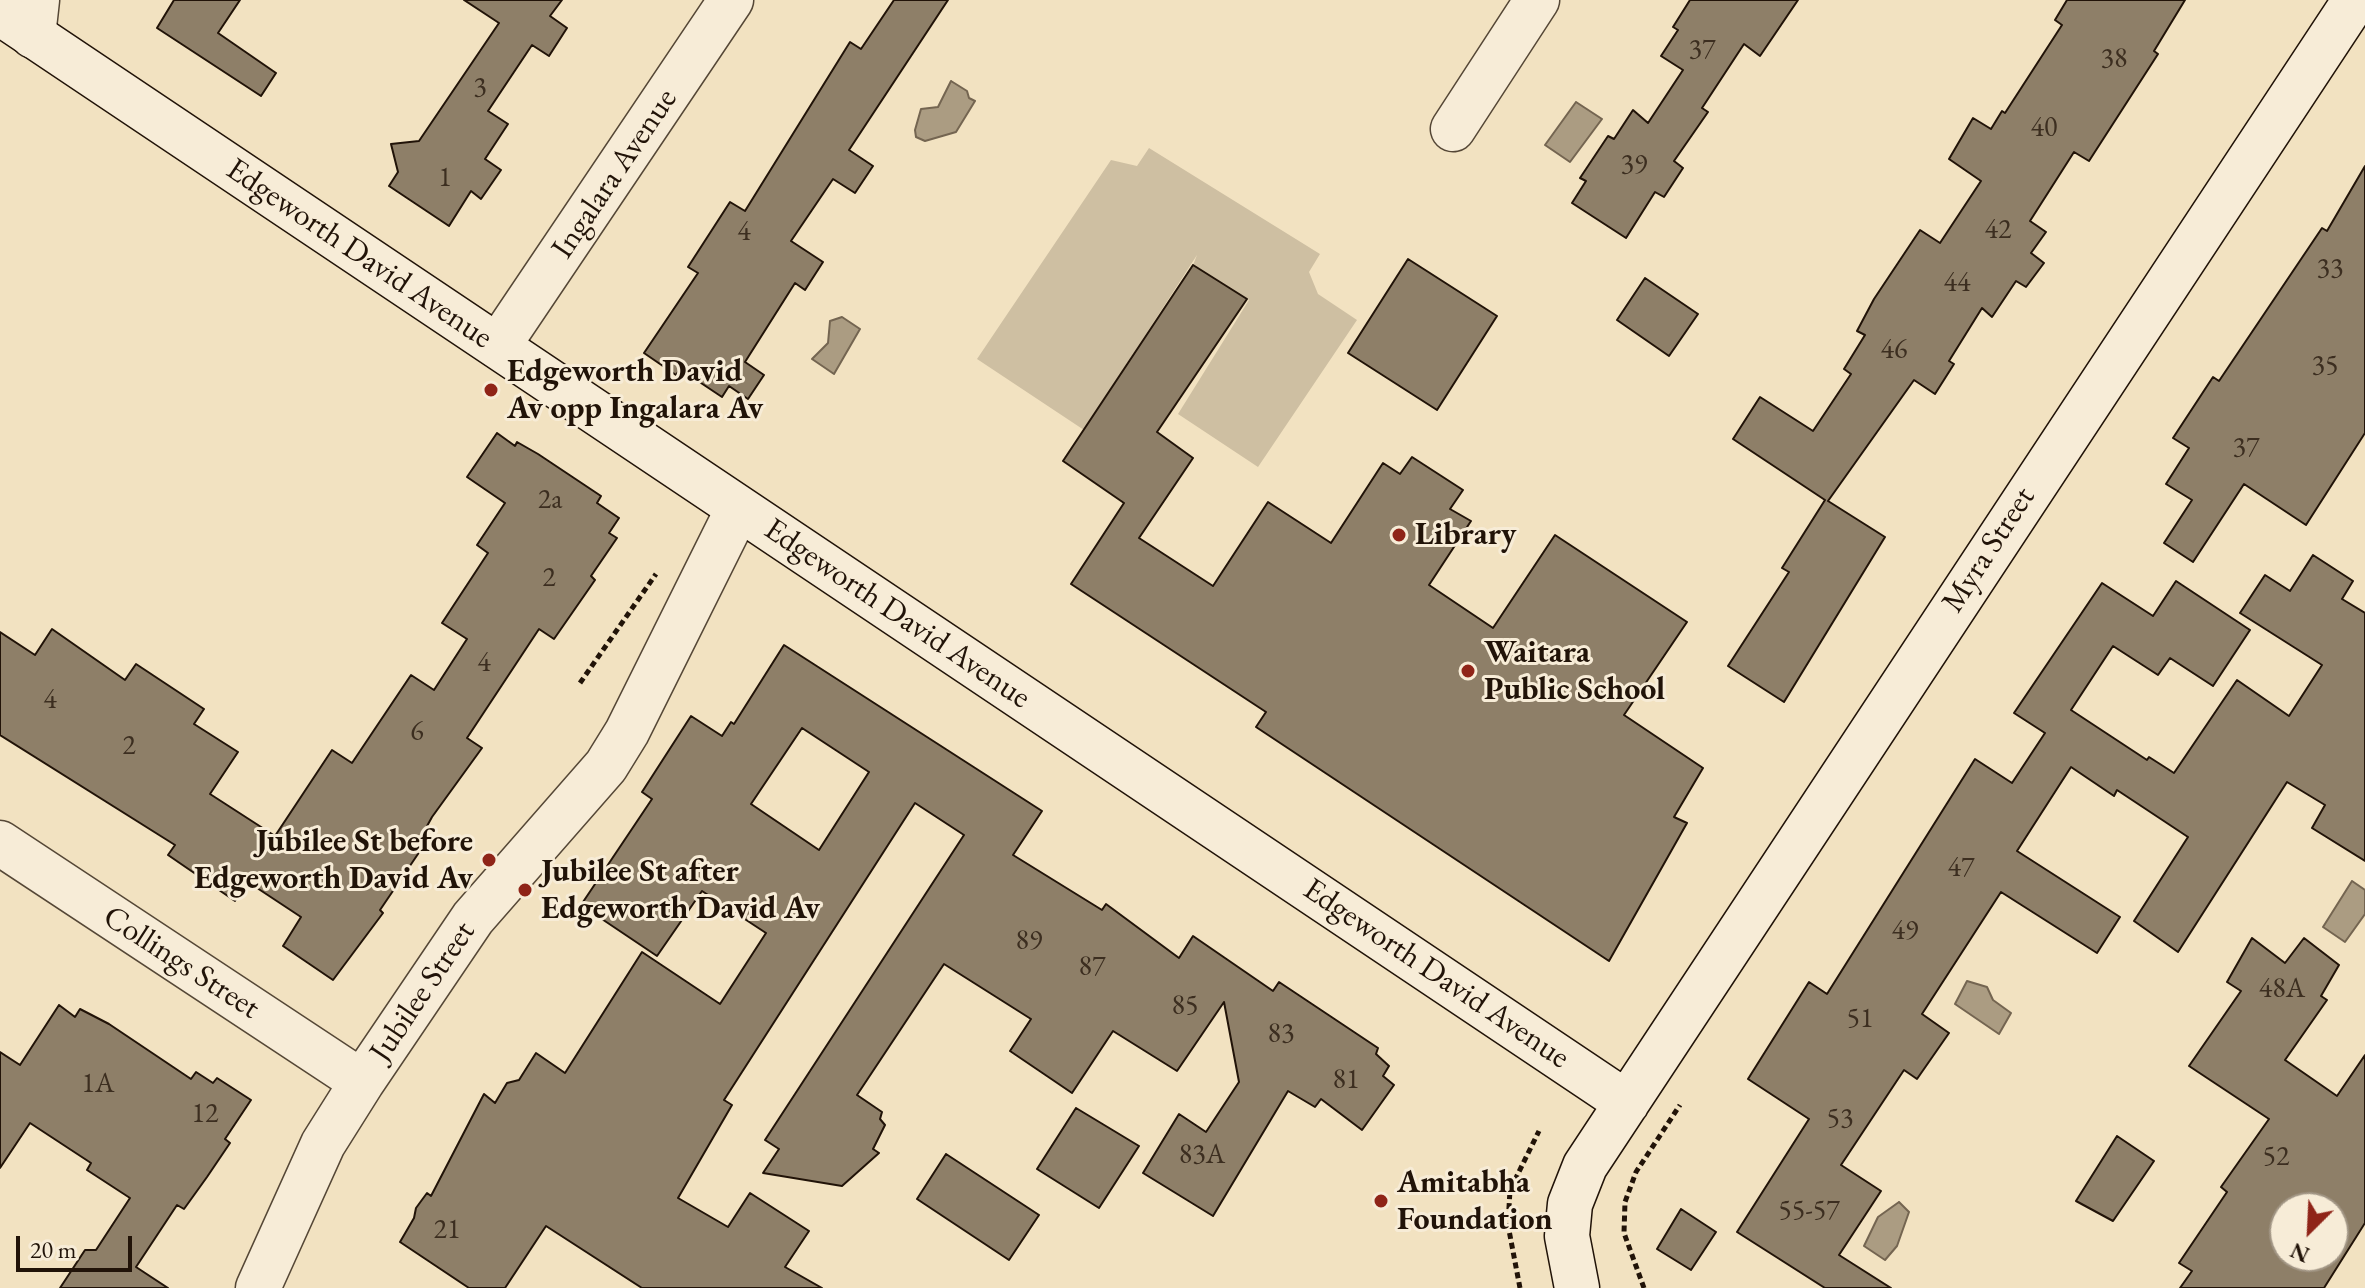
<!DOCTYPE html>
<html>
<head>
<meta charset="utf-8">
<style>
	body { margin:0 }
	#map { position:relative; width:2365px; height:1288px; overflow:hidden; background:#f2e2c1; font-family:"EB Garamond",serif }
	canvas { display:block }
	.north { position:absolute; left:2269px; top:1192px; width:80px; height:80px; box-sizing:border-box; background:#f7ecd7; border:2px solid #a19584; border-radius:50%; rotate:204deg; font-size:22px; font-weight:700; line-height:32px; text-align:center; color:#211308 }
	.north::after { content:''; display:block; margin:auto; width:28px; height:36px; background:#8f2418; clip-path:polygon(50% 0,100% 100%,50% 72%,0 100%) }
	.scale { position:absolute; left:16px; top:1236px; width:116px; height:36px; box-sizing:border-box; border:4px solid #211308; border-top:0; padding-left:10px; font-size:24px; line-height:28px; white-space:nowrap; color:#211308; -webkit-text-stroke:6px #f7ecd7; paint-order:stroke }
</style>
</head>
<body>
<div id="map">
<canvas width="2365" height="1288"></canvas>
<div class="north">N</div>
<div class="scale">20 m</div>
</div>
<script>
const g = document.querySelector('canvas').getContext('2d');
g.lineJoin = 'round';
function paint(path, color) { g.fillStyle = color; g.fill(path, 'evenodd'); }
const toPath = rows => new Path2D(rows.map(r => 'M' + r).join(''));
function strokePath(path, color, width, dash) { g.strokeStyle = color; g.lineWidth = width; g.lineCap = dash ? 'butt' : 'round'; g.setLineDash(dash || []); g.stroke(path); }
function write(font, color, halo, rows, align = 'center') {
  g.font = font + ' "EB Garamond",serif'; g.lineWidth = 6; g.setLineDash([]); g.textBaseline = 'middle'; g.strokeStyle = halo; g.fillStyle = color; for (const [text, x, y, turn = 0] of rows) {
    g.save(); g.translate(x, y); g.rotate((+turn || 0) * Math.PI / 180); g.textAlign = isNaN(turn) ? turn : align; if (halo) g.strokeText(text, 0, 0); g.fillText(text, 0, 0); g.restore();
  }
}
const green = toPath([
	[1149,148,1320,254,1309,272,1318,294,1357,320,1258,467,1178,414,1249,300,1193,265,1197,255,1084,430,977,359,1111,160,1137,166]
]);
const water = toPath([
	[951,81,967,91,969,98,975,101,956,132,925,141,916,137,915,130,921,109,938,107,951,81],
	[1576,102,1602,119,1570,162,1545,145,1576,102],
	[842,317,860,329,834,374,812,359,828,343,830,321,842,317],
	[2352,881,2365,890,2365,914,2345,942,2323,927,2352,881],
	[1967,981,1987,987,1993,1000,2011,1013,1999,1034,1955,1004,1967,981],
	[1899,1202,1909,1212,1897,1246,1885,1260,1864,1246,1878,1217,1899,1202]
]);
const building = toPath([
	[174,0,240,0,218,33,276,73,261,96,157,28,174,0],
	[464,0,562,0,550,16,567,28,549,56,532,45,488,111,508,124,485,159,501,170,481,199,471,191,449,226,389,186,398,172,391,144,419,141,499,23,464,0],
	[894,0,948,0,849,150,873,166,855,193,833,179,791,241,823,262,805,290,795,283,745,362,764,375,748,399,729,386,722,397,680,369,676,375,644,353,698,273,688,267,730,202,745,211,850,42,861,49,894,0],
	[1690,0,1798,0,1760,56,1744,44,1702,108,1708,112,1674,161,1683,168,1664,197,1655,192,1626,238,1572,203,1586,181,1580,178,1608,136,1614,139,1633,110,1648,123,1683,70,1661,56,1678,30,1673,27,1690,0],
	[2067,0,2185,0,2154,51,2158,54,2089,161,2074,152,2030,221,2046,232,2031,253,2044,263,2026,287,2016,281,1992,317,1982,308,1949,361,1954,364,1935,394,1914,380,1828,501,1885,537,1784,702,1728,666,1789,572,1782,568,1825,500,1733,439,1760,397,1813,431,1851,374,1844,369,1865,335,1857,331,1874,299,1920,230,1940,243,1981,181,1949,159,1973,118,1991,129,2002,111,2005,113,2062,25,2055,20,2067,0],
	[2365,166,2365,433,2306,525,2244,484,2193,562,2164,543,2192,500,2166,484,2189,448,2173,438,2213,377,2219,381,2322,228,2327,231,2365,166],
	[1408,259,1497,316,1437,410,1348,353,1408,259],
	[1193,265,1247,299,1157,432,1193,458,1139,538,1213,586,1268,502,1331,543,1383,463,1400,474,1412,457,1463,490,1450,509,1471,521,1429,585,1493,628,1555,535,1687,622,1624,715,1703,768,1674,817,1687,823,1609,961,1256,727,1266,712,1071,584,1124,503,1063,461,1193,265],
	[1645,278,1698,314,1669,356,1617,320,1645,278],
	[497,433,515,446,517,442,538,454,601,496,597,503,619,518,609,533,617,538,591,576,595,580,554,639,539,629,467,738,482,748,432,817,415,848,420,851,380,910,383,913,333,980,283,946,301,917,248,882,235,901,168,855,175,845,0,735,0,632,35,655,52,629,125,680,136,664,204,709,194,724,238,752,210,794,275,836,332,750,352,763,411,675,434,690,467,639,442,623,488,553,477,545,505,503,467,477,497,433],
	[2313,555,2353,581,2342,599,2365,613,2365,861,2312,828,2325,805,2287,782,2178,952,2134,921,2188,837,2117,790,2114,796,2071,767,2017,851,2120,917,2097,953,2001,892,1922,1014,1949,1033,1917,1079,1904,1070,1841,1165,1881,1191,1839,1255,1891,1288,1825,1288,1737,1232,1809,1119,1748,1079,1809,982,1827,994,1975,759,2012,783,2045,733,2014,713,2102,583,2153,616,2176,581,2250,630,2213,686,2170,658,2158,675,2113,646,2071,710,2147,760,2149,757,2174,773,2237,680,2289,716,2322,665,2240,613,2265,575,2290,591,2313,555],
	[784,645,1042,811,1013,855,1102,910,1106,904,1179,958,1193,936,1273,991,1279,982,1378,1048,1376,1054,1389,1066,1383,1076,1394,1085,1362,1130,1321,1099,1315,1107,1288,1091,1213,1216,1143,1173,1179,1114,1206,1132,1239,1082,1224,1002,1177,1071,1113,1031,1072,1093,1010,1051,1031,1019,944,964,857,1095,882,1112,880,1119,885,1125,873,1149,879,1153,842,1186,763,1173,779,1149,765,1140,964,835,915,803,724,1100,732,1105,678,1198,728,1227,750,1193,809,1231,785,1267,822,1288,642,1288,546,1226,505,1288,469,1288,400,1242,414,1218,416,1208,427,1193,431,1196,484,1094,495,1103,507,1083,519,1080,536,1053,565,1073,642,952,720,1004,766,933,702,891,657,956,581,905,652,799,642,792,691,716,722,736,731,722,734,724,784,645],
	[802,728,869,772,819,850,751,804,802,728],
	[2252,938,2285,963,2304,938,2339,965,2321,996,2327,1000,2285,1060,2337,1096,2365,1055,2365,1223,2324,1288,2180,1288,2192,1271,2179,1263,2227,1192,2221,1187,2269,1119,2189,1066,2241,991,2227,982,2252,938],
	[2285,1208,2333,1208,2333,1256,2285,1256,2285,1208],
	[59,1005,75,1017,80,1009,109,1024,191,1079,196,1072,213,1083,217,1078,251,1100,225,1139,230,1143,207,1177,184,1209,177,1205,136,1267,168,1288,60,1288,85,1250,96,1250,130,1198,87,1170,91,1163,30,1123,0,1168,0,1052,20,1065,59,1005],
	[1076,1108,1139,1146,1099,1208,1037,1169,1076,1108],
	[2117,1136,2154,1161,2113,1221,2076,1201,2117,1136],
	[946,1154,1039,1215,1009,1260,917,1199,946,1154],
	[1681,1209,1716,1232,1691,1270,1657,1249,1681,1209]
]);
const path = toPath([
	[580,683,656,574],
	[1520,1288,1508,1225,1510,1190,1539,1131],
	[1644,1288,1624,1233,1625,1202,1636,1172,1680,1105]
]);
const minor = toPath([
	[33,36,37,0],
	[1453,129,1537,0],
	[498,346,731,0],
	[0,843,362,1082],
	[258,1288,323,1144,362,1082,473,918,606,766,627,732,738,509]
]);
const secondary = toPath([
	[0,13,1627,1103],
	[1577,1288,1567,1236,1570,1204,1585,1166,2355,0]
]);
const markers = [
	[491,390,8,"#8f2418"],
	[1399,535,8,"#8f2418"],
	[1468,671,8,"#8f2418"],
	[489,860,8,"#8f2418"],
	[525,890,8,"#8f2418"],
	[1381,1201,8,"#8f2418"]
];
const numberNames = [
	["37",1702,50],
	["38",2114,59],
	["3",480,88],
	["40",2044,128],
	["39",1634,165],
	["1",445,178],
	["42",1998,230],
	["4",744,232],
	["33",2330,269],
	["44",1957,283],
	["46",1894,350],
	["35",2325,366],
	["37",2246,448],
	["2a",550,500],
	["2",549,578],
	["4",484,663],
	["4",50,700],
	["6",417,732],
	["2",129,746],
	["47",1961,868],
	["49",1905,931],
	["89",1029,941],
	["87",1092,967],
	["48A",2282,989],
	["85",1185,1006],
	["51",1860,1019],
	["83",1281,1034],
	["81",1346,1080],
	["1A",98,1084],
	["12",205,1114],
	["53",1840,1119],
	["83A",1202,1155],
	["52",2276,1157],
	["55-57",1809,1211],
	["21",447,1230]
];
const streetNames = [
	["Ingalara Avenue",615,174,-56],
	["Edgeworth David Avenue",359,254,34],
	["Myra Street",1989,550,-57],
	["Edgeworth David Avenue",897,614,34],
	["Collings Street",181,963,33],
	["Edgeworth David Avenue",1436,974,34],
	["Jubilee Street",423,992,-56]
];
const poiNames = [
	["Edgeworth David",507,372],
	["Av opp Ingalara Av",507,409],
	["Library",1415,535],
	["Waitara",1484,653],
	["Public School",1484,690],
	["Jubilee St before",473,842,"right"],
	["Edgeworth David Av",473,879,"right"],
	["Jubilee St after",541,872],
	["Edgeworth David Av",541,909],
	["Amitabha",1397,1183],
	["Foundation",1397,1220]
];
paint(green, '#cebfa2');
paint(water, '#ab9c82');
strokePath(water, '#746551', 2);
paint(building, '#8e7f68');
strokePath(building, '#211308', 2);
strokePath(minor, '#554736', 47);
strokePath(secondary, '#211308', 47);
strokePath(path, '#211308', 5, [6, 4]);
strokePath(minor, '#f7ecd7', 44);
strokePath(secondary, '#f7ecd7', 44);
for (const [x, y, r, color] of markers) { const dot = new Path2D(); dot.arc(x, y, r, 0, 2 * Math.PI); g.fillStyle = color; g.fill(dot); strokePath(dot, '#f7ecd7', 3); }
write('28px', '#3c2e20', null, numberNames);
write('32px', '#211308', '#f7ecd7', streetNames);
write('bold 32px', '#211308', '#f7ecd7', poiNames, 'left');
</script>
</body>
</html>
